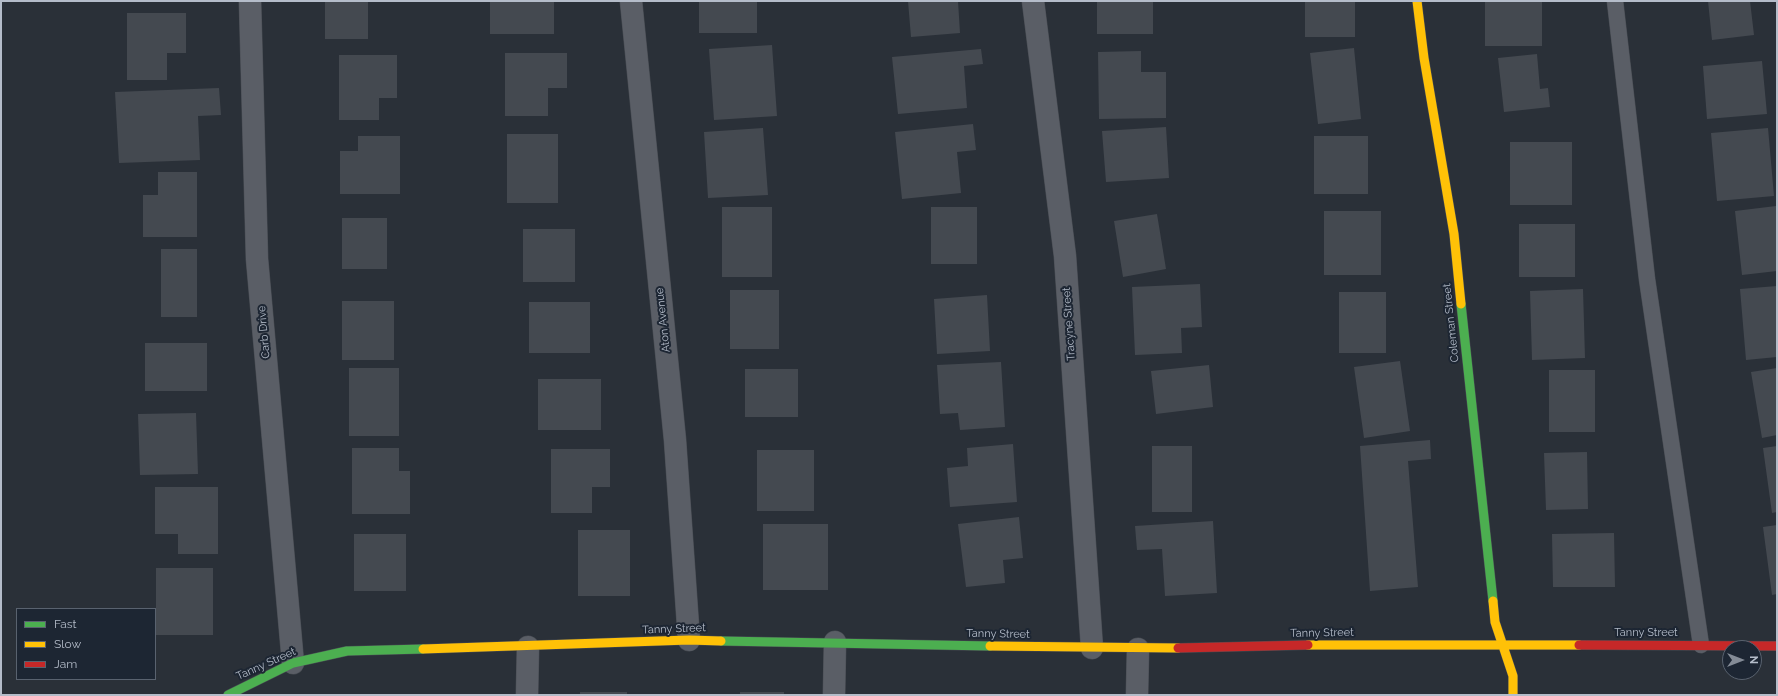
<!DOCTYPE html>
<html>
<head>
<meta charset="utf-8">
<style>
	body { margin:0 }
	#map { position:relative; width:1778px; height:696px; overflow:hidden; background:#2a3038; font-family:Raleway,sans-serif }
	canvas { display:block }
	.frame { position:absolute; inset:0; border:2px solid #b4bcc9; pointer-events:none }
	.legend { position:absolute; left:16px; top:608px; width:140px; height:72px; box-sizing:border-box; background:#1d2633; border:1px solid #59626f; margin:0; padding:5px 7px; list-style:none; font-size:12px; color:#b4bcc9 }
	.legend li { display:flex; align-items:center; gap:8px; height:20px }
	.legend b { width:20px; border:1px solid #59626f }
	.north { position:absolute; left:1722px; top:640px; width:40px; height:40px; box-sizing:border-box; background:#1d2633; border:1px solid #59626f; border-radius:50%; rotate:90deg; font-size:11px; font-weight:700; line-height:16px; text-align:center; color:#b4bcc9 }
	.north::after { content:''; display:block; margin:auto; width:14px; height:18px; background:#848b96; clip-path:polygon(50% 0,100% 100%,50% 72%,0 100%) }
</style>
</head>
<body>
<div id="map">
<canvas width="1778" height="696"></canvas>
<div class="frame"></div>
<ul class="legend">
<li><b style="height:5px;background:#4caf50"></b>Fast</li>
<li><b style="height:5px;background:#ffc107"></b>Slow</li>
<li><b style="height:5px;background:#c62828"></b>Jam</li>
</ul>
<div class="north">N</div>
</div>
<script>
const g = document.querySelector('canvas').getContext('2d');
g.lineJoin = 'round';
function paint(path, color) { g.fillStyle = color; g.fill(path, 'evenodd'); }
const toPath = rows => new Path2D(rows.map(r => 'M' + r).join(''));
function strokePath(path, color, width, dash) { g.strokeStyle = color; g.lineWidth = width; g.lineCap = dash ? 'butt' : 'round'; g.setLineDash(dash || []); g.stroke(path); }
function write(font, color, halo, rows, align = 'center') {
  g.font = font + ' Raleway,sans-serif'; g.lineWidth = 4; g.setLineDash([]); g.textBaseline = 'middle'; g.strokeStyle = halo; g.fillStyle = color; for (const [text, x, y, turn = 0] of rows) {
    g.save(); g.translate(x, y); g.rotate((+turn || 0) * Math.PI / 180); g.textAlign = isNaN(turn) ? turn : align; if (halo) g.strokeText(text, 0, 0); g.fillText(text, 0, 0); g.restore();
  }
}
const building = toPath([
	[325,1,368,1,368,39,325,39],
	[490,1,554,1,554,34,490,34],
	[699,1,757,1,757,33,699,33],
	[908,1,958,1,960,33,911,37],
	[1097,1,1153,1,1153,34,1097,34],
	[1305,1,1355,1,1355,37,1305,37],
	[1485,1,1542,1,1542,46,1485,46],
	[1708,1,1750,1,1754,35,1712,40],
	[127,13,186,13,186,53,167,53,167,80,127,80],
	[772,45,777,116,714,120,709,49],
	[1354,48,1361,119,1318,124,1310,53],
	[981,49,983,64,964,66,967,108,898,114,892,57],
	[1141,51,1141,72,1166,72,1166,118,1099,119,1098,52],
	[505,53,567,53,567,88,548,88,548,116,505,116],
	[1537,54,1540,89,1548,88,1550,107,1504,112,1498,58],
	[339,55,397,55,397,98,379,98,379,120,339,120],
	[1762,61,1767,114,1707,119,1703,66],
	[219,88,221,115,198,116,200,160,119,163,115,92],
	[973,124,976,150,957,152,961,193,902,199,895,132],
	[1166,127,1169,178,1106,182,1102,131],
	[763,128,768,195,708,198,704,132],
	[1768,128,1774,196,1717,201,1711,133],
	[507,134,558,134,558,203,507,203],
	[358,136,400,136,400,194,340,194,340,151,358,151],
	[1314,136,1368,136,1368,194,1314,194],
	[1510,142,1572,142,1572,205,1510,205],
	[158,172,197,172,197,237,143,237,143,195,158,195],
	[1776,206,1777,271,1742,275,1735,211],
	[722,207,772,207,772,277,722,277],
	[931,207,977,207,977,264,931,264],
	[1324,211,1381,211,1381,275,1324,275],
	[1157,214,1166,269,1123,277,1114,221],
	[342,218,387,218,387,269,342,269],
	[1519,224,1575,224,1575,277,1519,277],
	[523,229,575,229,575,282,523,282],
	[161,249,197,249,197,317,161,317],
	[1200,284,1202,327,1181,328,1182,353,1135,355,1132,287],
	[1777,286,1777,357,1746,360,1740,289],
	[1583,289,1585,358,1532,360,1530,291],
	[730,290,779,290,779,349,730,349],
	[1339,292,1386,292,1386,353,1339,353],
	[987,295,990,351,937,354,934,299],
	[342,301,394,301,394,360,342,360],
	[529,302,590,302,590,353,529,353],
	[145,343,207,343,207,391,145,391],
	[1400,361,1410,431,1364,438,1354,367],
	[1001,362,1005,427,960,430,958,413,940,414,937,365],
	[1209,365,1213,407,1156,414,1151,371],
	[349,368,399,368,399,436,349,436],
	[1777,368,1777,435,1762,438,1751,372],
	[745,369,798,369,798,417,745,417],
	[1549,370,1595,370,1595,432,1549,432],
	[538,379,601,379,601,430,538,430],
	[196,413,198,474,140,475,138,414],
	[1430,440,1431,459,1408,461,1418,587,1370,591,1360,446],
	[1013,444,1017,502,950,507,947,468,968,466,967,448],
	[1152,446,1192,446,1192,512,1152,512],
	[1777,446,1777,512,1772,513,1763,448],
	[352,448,399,448,399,471,410,471,410,514,352,514],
	[551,449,610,449,610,487,592,487,592,513,551,513],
	[757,450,814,450,814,511,757,511],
	[1587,452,1588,509,1546,510,1544,453],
	[155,487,218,487,218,554,178,554,178,534,155,534],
	[1019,517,1023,558,1003,560,1005,583,966,587,958,524],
	[1213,521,1217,593,1165,596,1162,549,1137,550,1135,526],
	[763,524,828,524,828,590,763,590],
	[1777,525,1777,594,1772,595,1763,527],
	[578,530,630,530,630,596,578,596],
	[1614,533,1615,587,1553,587,1552,534],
	[354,534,406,534,406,591,354,591],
	[156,568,213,568,213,635,156,635],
	[580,692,627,692,627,695,580,695],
	[740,692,784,692,784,695,740,695]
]);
const lane = toPath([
	[1615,1,1647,279,1701,645]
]);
const street = toPath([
	[250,1,257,259,293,663],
	[631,1,675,440,689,640],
	[1033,1,1065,256,1092,648],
	[527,695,528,647],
	[834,695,835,642],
	[1137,695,1138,649]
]);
const fast = toPath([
	[1461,304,1493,601],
	[721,641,990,646],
	[228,695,293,663,347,651,423,649]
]);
const slow = toPath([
	[1417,1,1424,58,1454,234,1461,304],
	[1493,601,1495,622,1513,676,1513,695],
	[1308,645,1579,645],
	[990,646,1178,648],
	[423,649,689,640,721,641]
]);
const jam = toPath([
	[1579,645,1777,646],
	[1178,648,1308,645]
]);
const streetNames = [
	["Aton Avenue",663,320,-96],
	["Coleman Street",1451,323,-96],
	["Tracyne Street",1069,324,-94],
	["Carb Drive",264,332,-95],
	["Tanny Street",674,629,-2],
	["Tanny Street",1322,633,-1],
	["Tanny Street",1646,633],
	["Tanny Street",998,634,1],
	["Tanny Street",266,664,-24]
];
paint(building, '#444950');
strokePath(lane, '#484c53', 17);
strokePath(street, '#484c53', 23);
strokePath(fast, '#484c53', 10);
strokePath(slow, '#484c53', 10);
strokePath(jam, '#484c53', 10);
strokePath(lane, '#5a5e66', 16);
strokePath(street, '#5a5e66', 22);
strokePath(fast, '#4caf50', 9);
strokePath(slow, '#ffc107', 9);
strokePath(jam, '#c62828', 9);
write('11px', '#b4bcc9', '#1d2633', streetNames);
</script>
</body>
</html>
